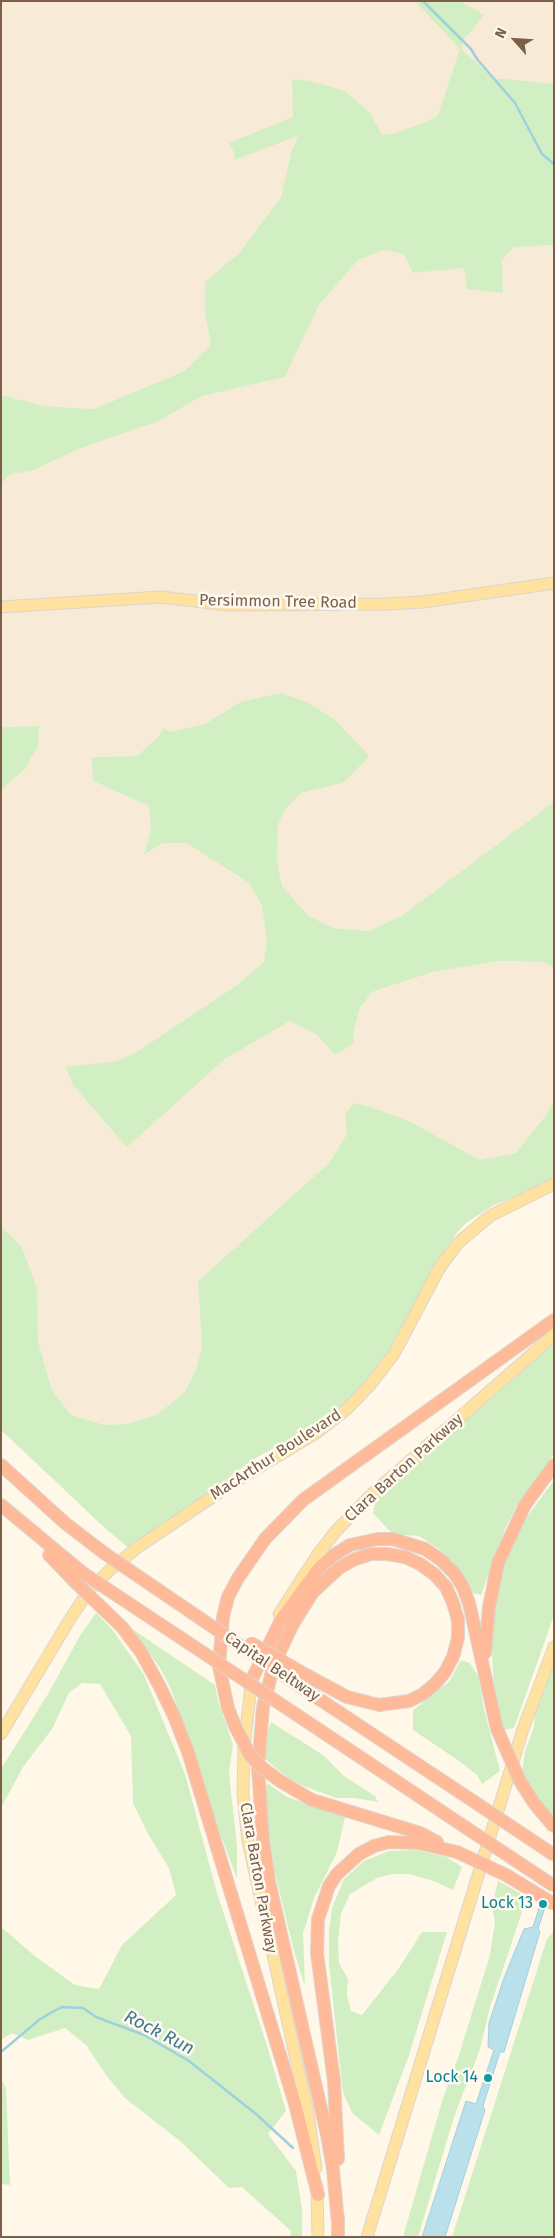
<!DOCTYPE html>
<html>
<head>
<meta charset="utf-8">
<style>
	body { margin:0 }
	#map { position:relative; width:555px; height:2238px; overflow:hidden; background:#fff7e8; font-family:"Fira Sans",sans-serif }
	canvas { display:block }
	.frame { position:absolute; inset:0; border:2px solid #7d5f48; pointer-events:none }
	.north { position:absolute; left:490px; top:15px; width:50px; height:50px; -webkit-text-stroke:4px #fffaf1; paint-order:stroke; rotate:296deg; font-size:14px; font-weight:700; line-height:20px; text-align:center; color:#7d5f48 }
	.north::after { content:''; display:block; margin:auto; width:18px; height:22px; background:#7d5f48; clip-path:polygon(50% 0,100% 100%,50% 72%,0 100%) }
</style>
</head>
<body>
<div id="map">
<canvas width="555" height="2238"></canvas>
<div class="frame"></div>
<div class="north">N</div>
</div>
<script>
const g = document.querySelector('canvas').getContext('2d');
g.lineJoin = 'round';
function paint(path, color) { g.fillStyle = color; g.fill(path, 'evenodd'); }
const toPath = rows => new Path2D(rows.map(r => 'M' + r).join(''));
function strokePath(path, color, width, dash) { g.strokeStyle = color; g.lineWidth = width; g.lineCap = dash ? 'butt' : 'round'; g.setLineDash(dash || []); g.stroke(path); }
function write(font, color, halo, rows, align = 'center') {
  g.font = font + ' "Fira Sans",sans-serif'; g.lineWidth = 5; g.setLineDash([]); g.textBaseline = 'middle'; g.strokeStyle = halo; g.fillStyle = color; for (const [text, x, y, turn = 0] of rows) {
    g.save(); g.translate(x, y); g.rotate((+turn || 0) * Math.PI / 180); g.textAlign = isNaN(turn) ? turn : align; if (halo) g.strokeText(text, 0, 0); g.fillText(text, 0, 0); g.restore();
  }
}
const residential = toPath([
	[1,1,554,1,554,114,438,115,410,132,364,137,291,153,281,197,239,253,205,282,205,312,211,345,184,371,94,409,45,406,1,395],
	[554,245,554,802,403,916,368,931,333,928,309,916,282,886,277,862,278,825,284,811,301,793,343,783,240,702,205,724,160,735,137,756,93,757,93,781,149,806,151,830,145,855,163,843,186,843,249,883,262,906,267,942,265,962,237,985,135,1053,117,1061,66,1068,72,1084,127,1146,225,1059,290,1021,317,1035,335,1055,353,1034,360,1008,372,992,433,972,500,961,542,962,554,967,554,1103,542,1120,516,1153,480,1160,409,1121,371,1107,346,1114,347,1134,329,1163,198,1281,202,1346,196,1370,184,1393,156,1415,127,1424,105,1425,70,1415,52,1390,38,1341,37,1288,22,1247,1,1226,1,790,24,770,39,726,1,727,1,484,11,474,32,471,76,450,159,421,202,396,285,377,319,305,358,260,384,250,493,269,514,246]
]);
const green = toPath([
	[415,1,460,1,484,15,465,38,461,49,493,78,554,84,554,245,514,247,502,260,503,293,467,289,464,268,413,273,404,254,384,250,358,260,319,305,285,377,202,396,159,421,76,450,32,471,11,474,1,484,1,395,45,406,94,409,184,371,211,345,205,312,205,282,239,253,281,197,291,153,297,139,297,136,235,160,234,152,229,143,293,117,292,79,311,81,345,91,370,113,382,135,396,133,426,122,438,115,460,49],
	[281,693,307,702,335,720,369,756,343,783,301,793,284,811,278,825,277,862,282,886,309,916,333,928,368,931,402,916,554,802,554,967,542,962,500,961,433,972,372,992,360,1008,353,1034,354,1043,335,1055,317,1035,290,1021,225,1059,127,1147,72,1084,66,1067,117,1061,135,1053,237,985,264,962,267,942,262,906,249,883,186,843,163,843,144,855,151,830,149,806,93,781,92,757,137,756,160,735,163,728,171,732,205,724,240,702],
	[39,726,38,746,24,770,1,790,1,727],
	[354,1103,371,1107,409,1121,480,1160,516,1153,542,1120,554,1103,554,1179,530,1191,494,1205,466,1223,455,1235,431,1271,409,1319,397,1340,352,1398,298,1436,259,1456,129,1548,107,1530,1,1430,1,1226,22,1247,37,1288,38,1341,52,1390,71,1415,105,1425,127,1424,156,1415,184,1393,196,1370,202,1346,198,1281,329,1163,347,1134,345,1114],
	[554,1343,554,1454,516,1507,505,1529,481,1595,473,1593,453,1562,439,1549,419,1536,393,1534,384,1525,373,1513,376,1498],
	[554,1480,554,1615,514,1728,504,1730,494,1689,492,1653,492,1621,500,1575,525,1520],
	[96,1613,112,1629,144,1675,185,1774,217,1893,268,2049,286,2111,268,2134,296,2171,302,2210,302,2237,290,2237,291,2231,242,2187,229,2188,180,2141,125,2098,106,2075,86,2045,65,2028,28,2040,12,2033,1,2040,1,1927,36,1957,75,1985,99,1989,122,1945,176,1895,169,1868,148,1834,133,1803,131,1736,100,1684,82,1683,69,1693,52,1729,23,1767,1,1808,1,1769,48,1694,81,1634],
	[132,1629,215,1685,218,1701,233,1744,229,1774,237,1846,237,1879,217,1825,196,1758,171,1689,160,1668],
	[461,1660,470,1663,479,1678,483,1705,500,1771,482,1784,477,1775,459,1761,413,1730,413,1710,449,1682],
	[554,1661,554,1817,538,1799,522,1772,525,1751,534,1727,535,1714],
	[271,1722,323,1755,344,1776,375,1796,378,1802,355,1798,336,1798,293,1782,264,1758,265,1740],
	[267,1783,287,1797,345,1817,337,1852,314,1898,303,1933,305,1987,294,1951,274,1869,264,1796],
	[417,1850,446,1857,462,1867,453,1890,436,1882,410,1874,392,1874,377,1878,350,1894,341,1914,338,1942,339,1963,348,1979,347,1995,351,2011,362,2015,399,1968,422,1932,447,1932,408,2058,379,2135,353,2114,343,2093,329,1964,329,1932,332,1908,344,1879,364,1861,389,1851],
	[498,1881,527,1897,490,2007,480,2049,454,2117,418,2237,403,2237,443,2098,458,2058,490,1955,495,1922,492,1907],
	[554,1931,554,2237,452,2237,547,1939],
	[1,2079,6,2088,10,2185,1,2184]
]);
const water = toPath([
	[552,1867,554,1879,538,1929,540,1932,504,2052,500,2052,483,2106,485,2110,445,2237,422,2237,466,2101,476,2104,494,2050,488,2047,489,2023,504,1978,524,1929,533,1927,552,1867]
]);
const pier = toPath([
	[551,1818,554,1821,554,1888,547,1908,538,1902,549,1867,542,1854,541,1846]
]);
const stream = toPath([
	[423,1,471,49,477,59,515,103,542,154,554,164],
	[1,2052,39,2020,52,2012,62,2007,83,2008,96,2017,144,2035,189,2061,256,2114,293,2148]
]);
const major = toPath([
	[1,607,161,597,229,605,387,604,423,602,554,583],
	[279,1614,318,1554,336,1531,372,1494,554,1335],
	[252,1677,244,1747,243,1794,248,1841,308,2114,316,2168],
	[1,1734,70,1619,90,1589,111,1569,138,1547,233,1483,316,1433,347,1409,370,1385,394,1354,440,1267,458,1243,490,1216,554,1184],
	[317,2186,318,2237],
	[367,2237,523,1729,554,1647]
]);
const highway = toPath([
	[1,1465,65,1523,104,1553],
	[1,1505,83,1573],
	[49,1555,75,1582],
	[485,1653,489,1607,498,1563,525,1505,554,1465],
	[308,1676,347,1697,379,1705,409,1701,423,1694,435,1684,445,1672,453,1657,458,1638,458,1620,453,1603,446,1587,434,1574,420,1564,405,1557,387,1554,371,1554,355,1559,339,1568,313,1592,293,1624,274,1664,263,1707,258,1768,263,1840,269,1881,327,2135,333,2169,338,2223],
	[251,1681,282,1618,319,1568,334,1555,350,1545,378,1539,393,1539,425,1549,441,1560,454,1573,463,1587,469,1603,497,1729],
	[159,1685,174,1716,188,1752,295,2104,318,2195],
	[304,1689,473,1801],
	[228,1708,219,1666,223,1617,228,1597,238,1578,265,1539,303,1500,554,1320],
	[297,1715,465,1827],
	[280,1781,312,1800,420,1833,437,1842],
	[338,2159,334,2081,317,1953,318,1919,329,1886,337,1874,359,1854,374,1846,389,1842,419,1843,457,1852],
	[338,2217,338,2237]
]);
const highwayBridge = toPath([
	[104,1553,304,1689],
	[83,1573,297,1715],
	[75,1582,122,1627,141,1652,159,1685],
	[251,1643,308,1676],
	[228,1708,235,1726,250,1755,260,1766,280,1781],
	[497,1729,520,1781,534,1803,554,1827],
	[473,1801,554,1855],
	[465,1827,554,1886],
	[457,1852,506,1875,554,1904]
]);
const markers = [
	[543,1904,5,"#0f9aa8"],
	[488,2078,5,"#0f9aa8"]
];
const streetNames = [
	["Persimmon Tree Road",278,602,1],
	["MacArthur Boulevard",276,1455,-33],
	["Clara Barton Parkway",404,1468,-42],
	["Capital Beltway",272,1667,34],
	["Clara Barton Parkway",258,1878,80]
];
const cultureNames = [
	["Lock 13",533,1904],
	["Lock 14",478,2078]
];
const waterNames = [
	["Rock Run",159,2033,27]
];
paint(residential, '#f7ead6');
paint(green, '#d2efc4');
paint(water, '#bae1eb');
strokePath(water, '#9ed0de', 1);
paint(pier, '#fff7e8');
strokePath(stream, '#9ed0de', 2.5);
strokePath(major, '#ddd5cf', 13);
strokePath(highway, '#ddd5cf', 14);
strokePath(major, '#ffe29f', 11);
strokePath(highway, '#fb9', 12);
strokePath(highwayBridge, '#ddd5cf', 14, []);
strokePath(highwayBridge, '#fb9', 12);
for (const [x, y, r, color] of markers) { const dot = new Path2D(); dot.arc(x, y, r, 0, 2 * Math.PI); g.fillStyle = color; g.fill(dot); strokePath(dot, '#fffaf1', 2); }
write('16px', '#7d5f48', '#fffaf1', streetNames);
write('16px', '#0d838f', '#fffaf1', cultureNames, 'right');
write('italic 18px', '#3c788b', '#fffaf1', waterNames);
</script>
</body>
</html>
